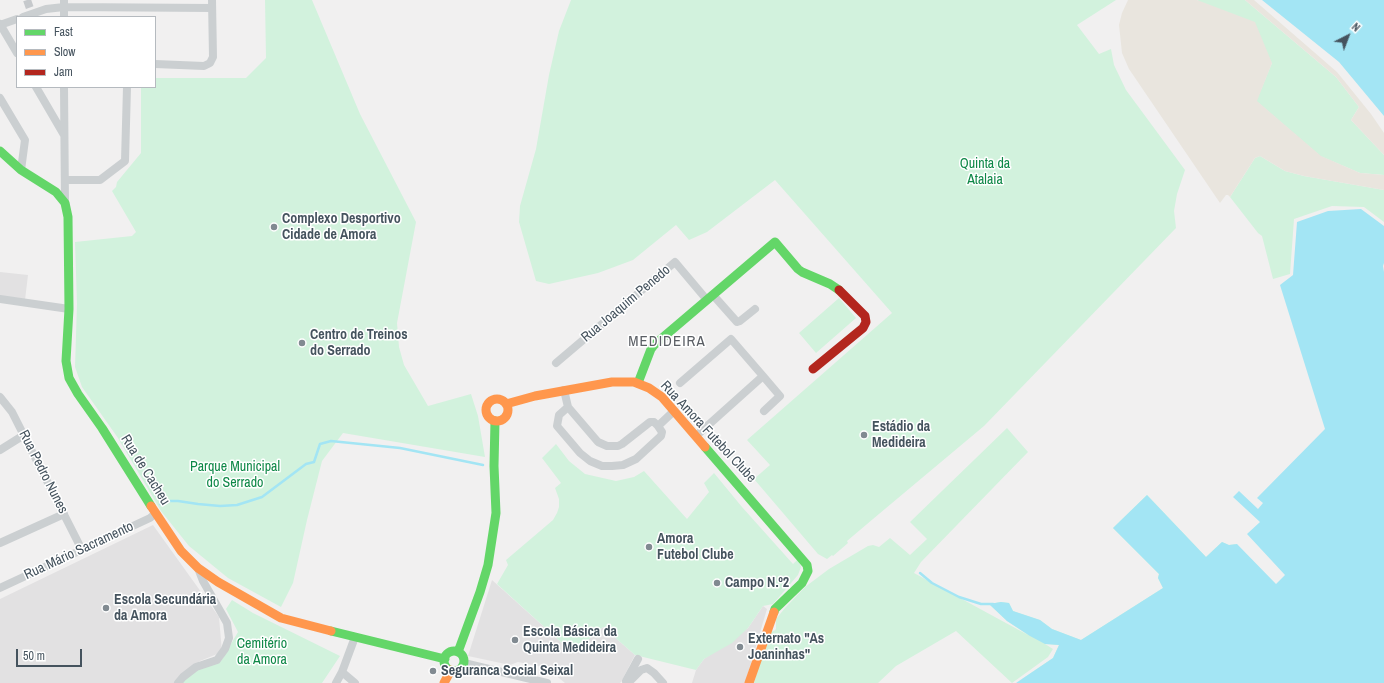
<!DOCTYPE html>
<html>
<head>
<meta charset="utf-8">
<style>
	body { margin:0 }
	#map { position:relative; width:1384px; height:683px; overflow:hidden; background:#f1f0f0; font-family:"Archivo Narrow",sans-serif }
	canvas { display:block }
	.legend { position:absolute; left:16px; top:16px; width:140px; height:72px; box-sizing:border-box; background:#fff; border:1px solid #b5babf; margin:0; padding:5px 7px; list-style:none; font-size:12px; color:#45535e }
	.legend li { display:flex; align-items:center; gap:8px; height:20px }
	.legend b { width:20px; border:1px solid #b5babf }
	.north { position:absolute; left:1328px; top:16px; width:40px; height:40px; -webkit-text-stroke:3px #fff; paint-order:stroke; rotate:42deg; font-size:11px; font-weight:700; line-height:16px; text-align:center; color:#45535e }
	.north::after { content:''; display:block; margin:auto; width:14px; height:18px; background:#45535e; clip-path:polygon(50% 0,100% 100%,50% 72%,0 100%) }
	.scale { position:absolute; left:16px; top:649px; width:66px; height:18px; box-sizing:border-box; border:2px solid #45535e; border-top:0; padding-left:5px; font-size:12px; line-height:14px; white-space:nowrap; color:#45535e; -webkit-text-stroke:3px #fff; paint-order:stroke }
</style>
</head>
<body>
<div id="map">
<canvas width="1384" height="683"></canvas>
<ul class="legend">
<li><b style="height:5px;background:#63d668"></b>Fast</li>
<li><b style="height:5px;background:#ff974d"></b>Slow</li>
<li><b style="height:5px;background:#b3261e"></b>Jam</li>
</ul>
<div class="north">N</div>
<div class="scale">50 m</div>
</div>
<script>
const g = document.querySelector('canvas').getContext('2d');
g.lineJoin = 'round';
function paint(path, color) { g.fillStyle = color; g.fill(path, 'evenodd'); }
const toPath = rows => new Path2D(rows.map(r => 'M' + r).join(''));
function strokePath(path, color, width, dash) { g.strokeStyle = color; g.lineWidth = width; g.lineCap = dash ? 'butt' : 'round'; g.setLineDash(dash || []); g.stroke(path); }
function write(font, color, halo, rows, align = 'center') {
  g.font = font + ' "Archivo Narrow",sans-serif'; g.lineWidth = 3; g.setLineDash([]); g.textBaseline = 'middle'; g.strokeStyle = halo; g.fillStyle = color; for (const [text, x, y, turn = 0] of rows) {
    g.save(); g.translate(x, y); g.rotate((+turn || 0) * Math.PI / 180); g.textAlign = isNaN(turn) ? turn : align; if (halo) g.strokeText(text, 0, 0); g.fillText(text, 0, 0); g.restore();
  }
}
const education = toPath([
	[0,272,28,275,25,300,0,296],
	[153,525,219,617,222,652,200,661,175,683,0,683,0,599],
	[492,580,573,653,603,627,635,655,621,682,620,683,565,683,547,668,518,662,510,665,468,656],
	[763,606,767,609,745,683,692,683,696,670,704,659,748,628]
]);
const green = toPath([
	[265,0,312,0,360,114,416,222,397,323,399,347,404,365,428,406,471,394,478,416,485,457,343,433,322,461,307,520,293,583,281,607,228,578,189,546,161,511,118,438,82,387,75,367,77,304,75,242,132,236,136,232,112,191,116,187,117,182,141,153,141,87,155,87,155,78,246,78,266,58],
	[571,0,1116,0,1077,25,1099,54,1111,49,1114,65,1126,90,1185,170,1177,194,1174,211,1176,228,984,426,873,519,847,541,848,543,833,556,832,555,827,559,818,554,754,479,770,465,747,440,892,313,775,180,707,232,689,240,676,225,633,260,598,273,549,284,536,281,519,222,520,206,536,149,549,75,559,31],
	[1197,0,1245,0,1336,77,1359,107,1351,120,1384,155,1384,175,1360,173,1320,156,1256,101,1272,63],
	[1260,156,1285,171,1304,176,1384,190,1384,222,1364,207,1332,206,1294,219,1290,274,1273,279,1262,236,1258,233,1230,197,1255,158],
	[839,298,856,318,816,353,799,333],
	[1007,428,1028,452,921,562,914,573,1028,635,1007,621,989,604,1001,602,1009,603,1013,611,1040,620,1052,629,1081,640,1163,588,1158,578,1159,574,1113,528,1147,495,1206,557,1222,542,1229,545,1237,544,1016,683,1053,658,1059,645,1045,644,1053,649,1048,657,1012,683,956,631,896,666,878,683,754,683,768,632,774,631,776,629,776,619,785,608,805,587,829,569,868,546,873,545,879,547,890,538,910,555,927,539,910,522],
	[556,444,569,461,585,474,616,481,634,477,644,471,687,519,709,492,704,483,714,473,742,507,793,564,798,559,801,567,798,575,773,604,763,606,748,628,732,643,704,659,696,670,635,655,603,627,573,653,497,584,508,565,506,560,553,520,557,513,559,507,559,499,555,488,561,483,542,458],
	[232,600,253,613,340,656,322,683,181,683,192,672,221,661,238,632,226,609]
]);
const sand = toPath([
	[1128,0,1197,0,1255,22,1272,63,1257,101,1321,156,1360,173,1384,175,1384,190,1304,176,1285,171,1260,156,1255,158,1230,197,1228,195,1226,195,1220,203,1129,69,1122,53,1119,25,1122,13],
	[1245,0,1254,0,1337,72,1371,114,1384,133,1384,155,1351,120,1359,107,1336,77]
]);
const water = toPath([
	[1262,0,1384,0,1384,116,1339,62],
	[1361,209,1384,226,1384,263,1383,266,1384,272,1384,683,1016,683,1053,658,1059,645,1045,644,1030,636,1007,621,989,604,1001,602,1009,603,1013,611,1040,620,1052,629,1081,640,1163,588,1158,578,1159,574,1113,528,1147,495,1206,557,1222,542,1229,545,1237,544,1276,584,1285,575,1247,534,1260,522,1233,497,1239,491,1258,509,1263,503,1257,498,1325,429,1280,285,1293,275,1297,222,1328,211]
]);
const stream = toPath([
	[160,504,167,501,178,501,198,504,220,506,237,505,262,497,306,464,314,462,320,444,331,441,400,448,483,465],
	[920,573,932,583,959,597,981,604,993,604]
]);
const streetTunnel = toPath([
	[27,0,32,14]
]);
const street = toPath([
	[23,17,46,9,64,7,212,8],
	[64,17,64,0],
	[0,24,17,53],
	[0,25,17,19],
	[155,64,204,66,210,63,213,57,212,0],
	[36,87,64,135],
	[64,87,65,203],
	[0,98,25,140,21,170],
	[65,180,100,180,125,161,127,87],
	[713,295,737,322,740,321,755,309],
	[0,299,69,309],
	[556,363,675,262,707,300],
	[763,376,780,396,764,411],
	[680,383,731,339,763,376,696,436],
	[564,390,568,407,598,442,607,446,618,446,622,444,650,422,654,422,658,426,674,411],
	[0,397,12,412,82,550],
	[568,407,559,415,557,426,580,453,590,461,602,466,612,466,623,465,636,459,661,436,662,432,658,426],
	[0,450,24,435],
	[0,543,64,514],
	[0,588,150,518,156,513],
	[464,663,547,683],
	[342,672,355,683],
	[626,681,638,659],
	[178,683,183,677,196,667,217,660,225,649,229,638,227,623,203,581,198,568],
	[336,683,342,672,355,637],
	[628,683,641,670,647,668,654,673,663,683]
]);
const fast = toPath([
	[0,151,21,170,56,192,65,203,68,217,69,309,66,361,69,378,78,394,102,428,151,506],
	[638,383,651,349,654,345,775,242,798,269,802,272,830,284,839,290],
	[705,447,807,565,808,571,802,583,775,609,774,612],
	[331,631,445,659],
	'444 661a10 10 0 1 1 20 0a10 10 0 1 1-20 0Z',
	[458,652,480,592,488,565,496,513,494,466,495,421]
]);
const slow = toPath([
	'486 410a11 11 0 1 1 22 0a11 11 0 1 1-22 0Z',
	[506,404,535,396,612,382,634,382,649,388,662,397,705,447],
	[151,506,181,551,198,568,218,582,281,618,331,631],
	[444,683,451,670],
	[749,683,774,612]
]);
const jam = toPath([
	[813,369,863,328,866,322,865,316,839,290]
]);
const markers = [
	[274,227,4,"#818a91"],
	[302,343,4,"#818a91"],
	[864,435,4,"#818a91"],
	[649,547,4,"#818a91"],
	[717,583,4,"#818a91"],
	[106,608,4,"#818a91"],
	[515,640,4,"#818a91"],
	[740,647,4,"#818a91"],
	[433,671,4,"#818a91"]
];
const parkNames = [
	["Quinta da",985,164],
	["Atalaia",985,180],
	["Parque Municipal",235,467],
	["do Serrado",235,483],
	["Cemitério",262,644],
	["da Amora",262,660]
];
const poiNames = [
	["Complexo Desportivo",282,219],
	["Cidade de Amora",282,235],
	["Centro de Treinos",310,335],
	["do Serrado",310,351],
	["Estádio da",872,427],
	["Medideira",872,443],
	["Amora",657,539],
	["Futebol Clube",657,555],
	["Campo N.º2",725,583],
	["Escola Secundária",114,600],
	["da Amora",114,616],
	["Escola Básica da",523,632],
	["Quinta Medideira",523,648],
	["Externato \"As",748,639],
	["Joaninhas\"",748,655],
	["Seguranca Social Seixal",441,671]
];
const streetNames = [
	["Rua Joaquim Penedo",626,304,-40],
	["Rua Amora Futebol Clube",708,432,47],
	["Rua de Cacheu",145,470,58],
	["Rua Pedro Nunes",43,472,63],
	["Rua Mário Sacramento",79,551,-25]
];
const neighbourhoodNames = [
	["MEDIDEIRA",667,342]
];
paint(education, '#e2e1e2');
paint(green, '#d2f2dd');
paint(sand, '#e9e5de');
paint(water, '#a3e5f4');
strokePath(stream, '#a3e5f4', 2.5);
strokePath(streetTunnel, '#c6c9cc', 8, [8, 4]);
strokePath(street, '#cbcfd1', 8);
strokePath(fast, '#63d668', 9);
strokePath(slow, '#ff974d', 9);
strokePath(jam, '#b3261e', 9);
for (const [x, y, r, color] of markers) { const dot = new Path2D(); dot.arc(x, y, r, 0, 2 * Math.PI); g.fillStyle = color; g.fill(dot); strokePath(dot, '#fff', 1.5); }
write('14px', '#0e8847', '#fff', parkNames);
write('bold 14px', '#45535e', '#fff', poiNames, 'left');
write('14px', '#45535e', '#fff', streetNames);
g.letterSpacing = '1px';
write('15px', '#5b5f65', '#fff', neighbourhoodNames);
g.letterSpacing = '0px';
</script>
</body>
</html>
